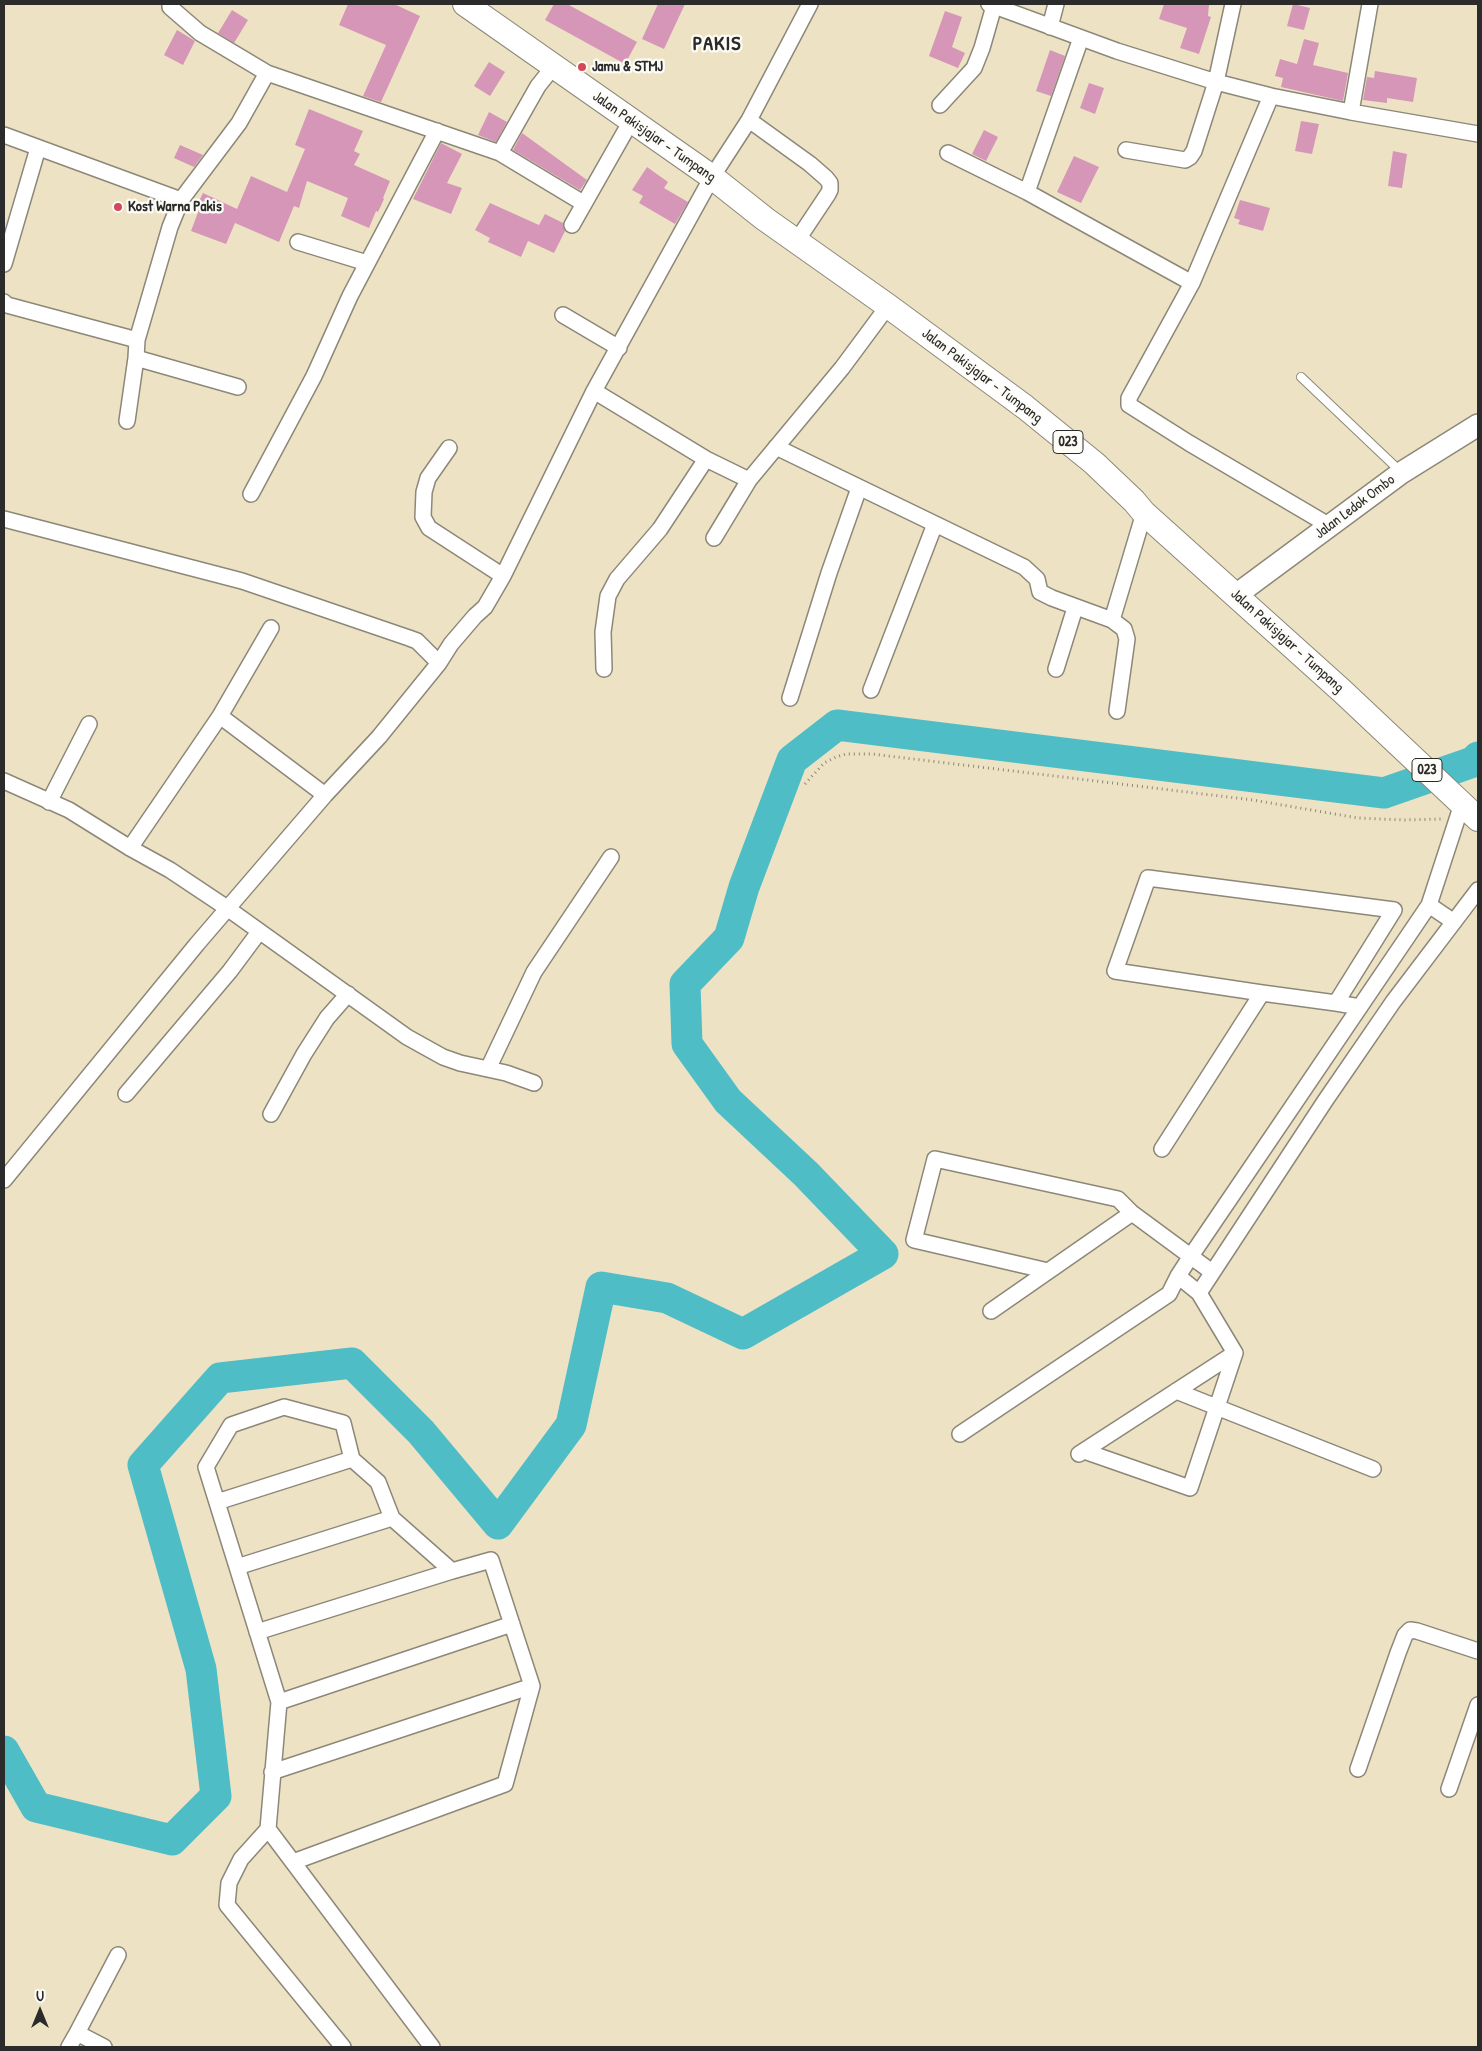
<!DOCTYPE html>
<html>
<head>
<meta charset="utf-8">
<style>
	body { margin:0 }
	#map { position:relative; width:1482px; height:2051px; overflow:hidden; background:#ede3c4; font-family:"Patrick Hand",sans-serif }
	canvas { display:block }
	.frame { position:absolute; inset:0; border:5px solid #2b2b2b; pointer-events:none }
	.north { position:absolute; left:15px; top:1986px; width:50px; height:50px; -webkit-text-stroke:4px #fdfcf7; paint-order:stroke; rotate:0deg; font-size:14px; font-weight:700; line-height:20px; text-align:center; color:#2b2b2b }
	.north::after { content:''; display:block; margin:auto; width:18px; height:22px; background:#2b2b2b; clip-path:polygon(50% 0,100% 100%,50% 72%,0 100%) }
</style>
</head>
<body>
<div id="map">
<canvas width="1482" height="2051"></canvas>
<div class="frame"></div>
<div class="north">U</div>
</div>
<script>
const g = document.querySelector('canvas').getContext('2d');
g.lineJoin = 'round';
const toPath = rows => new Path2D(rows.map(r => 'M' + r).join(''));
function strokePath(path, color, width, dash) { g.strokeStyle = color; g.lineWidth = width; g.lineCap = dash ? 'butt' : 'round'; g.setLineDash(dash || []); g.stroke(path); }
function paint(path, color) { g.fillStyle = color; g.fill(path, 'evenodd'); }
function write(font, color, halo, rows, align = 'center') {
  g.font = font + ' "Patrick Hand",sans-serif'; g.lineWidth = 4.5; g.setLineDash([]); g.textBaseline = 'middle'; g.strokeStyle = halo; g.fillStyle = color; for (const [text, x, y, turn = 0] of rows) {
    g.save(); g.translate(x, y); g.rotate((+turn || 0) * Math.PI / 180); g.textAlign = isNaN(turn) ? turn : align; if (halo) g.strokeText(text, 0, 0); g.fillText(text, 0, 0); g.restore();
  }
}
const river = toPath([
	[4,1751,36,1807,172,1840,216,1796,201,1669,143,1465,220,1378,352,1363,421,1432,498,1524,571,1425,601,1287,667,1298,743,1334,883,1254,806,1174,728,1101,687,1044,685,984,729,938,744,887,792,760,837,725,1384,793,1473,762,1478,757]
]);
const building = toPath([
	[348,4,394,4,420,16,381,102,363,96,386,45,339,25],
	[554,4,567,4,637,42,625,64,545,20],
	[658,4,685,4,664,49,642,39],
	[1164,4,1209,4,1208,16,1211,17,1199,54,1180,48,1187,28,1159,19],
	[1293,4,1310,8,1304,30,1287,26],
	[232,10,248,20,234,43,218,33],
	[945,11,962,17,952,47,965,53,958,68,929,56],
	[177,30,195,41,183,65,164,55],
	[1304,39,1319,43,1313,65,1348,73,1343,101,1281,87,1283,78,1275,76,1280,59,1297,64],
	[1050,50,1065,56,1051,96,1036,91],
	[489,62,505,72,490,96,474,86],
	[1375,71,1417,78,1413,102,1387,98,1387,103,1363,100,1367,77,1374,78],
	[1089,83,1104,88,1095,114,1080,108],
	[309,109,363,131,354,151,360,154,354,165,390,181,383,198,384,199,378,212,376,211,369,228,341,216,348,198,307,181,299,208,294,206,279,242,235,223,226,244,191,231,200,207,197,205,203,193,237,209,251,176,287,192,305,149,295,145],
	[489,112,507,122,496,142,478,135],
	[1301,121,1319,124,1312,154,1295,151],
	[984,130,998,137,986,161,972,154],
	[522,133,587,180,580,190,513,150],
	[441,143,462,154,447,183,462,188,451,214,413,199],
	[180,145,203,155,194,167,174,158],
	[1393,151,1407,154,1402,188,1388,186],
	[1074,156,1099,167,1081,203,1057,192],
	[647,167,668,182,664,188,688,202,675,224,639,203,643,196,632,190],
	[1240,200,1270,208,1263,231,1238,224,1240,220,1234,218],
	[490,203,539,225,545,214,563,223,565,231,554,253,528,241,521,257,488,242,490,238,475,230]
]);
const path = toPath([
	[805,784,824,763,836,757,846,754,872,754,1253,800,1358,818,1404,820,1441,819]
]);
const lane = toPath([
	[1301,377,1400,471]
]);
const street = toPath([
	[170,4,170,7,200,33,267,73],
	[989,4,1117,51,1216,82,1271,96,1351,112,1478,134],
	[1050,27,1056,4],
	[1271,96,1192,283,1129,398,1129,405,1189,443,1330,526],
	[940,105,974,68,982,48,994,6],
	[1351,112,1370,4],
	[749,120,810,164,826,178,830,183,830,190,828,194,796,242],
	[4,135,181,200],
	[1126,150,1185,160,1190,157,1194,151,1216,82,1233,4],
	[500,153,583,203],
	[948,153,1027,192,1192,283],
	[1027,192,1081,38],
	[572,225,631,121],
	[298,242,367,263],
	[4,264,38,148],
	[4,302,7,305,137,340],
	[563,315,619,348],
	[238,387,136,358,137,340,170,227,181,200,239,123,267,73,500,153,538,86,554,66],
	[594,391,706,459,749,480,842,368,888,306],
	[127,421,136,358],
	[776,447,1024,567,1037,579,1040,592,1052,598,1112,620],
	[449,448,428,478,424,492,423,517,429,528,503,576],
	[251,494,314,376,350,296,437,131],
	[4,519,242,581,409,638,417,641,439,663],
	[714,538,749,480],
	[604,669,603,632,608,596,617,579,660,529,706,459],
	[1056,669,1075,608],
	[871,690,935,524],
	[790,698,829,573,859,488],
	[1117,711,1127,639,1124,629,1112,620,1144,513],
	[220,716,325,795],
	[4,781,69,810,130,848,170,870,227,908,407,1037,443,1057,460,1063,506,1073,534,1083],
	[49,802,89,724],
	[130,848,220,716,271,628],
	[1429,905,1454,922],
	[1336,1003,1394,910,1148,878,1115,971,1262,993,1336,1003,1360,1007],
	[488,1069,534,972,611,857],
	[126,1094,230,971,259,932],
	[271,1114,304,1054,327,1018,348,994],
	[1162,1149,1262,993],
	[4,1180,197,944,325,795,379,737,439,663,451,644,475,616,485,607,503,576,594,391,712,177,749,120,810,4],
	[1048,1271,914,1240,935,1159,1118,1199,1132,1213,1212,1272],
	[1199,1293,1325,1101,1393,1002,1478,890],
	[991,1311,1132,1213],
	[1176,1391,1373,1469],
	[960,1434,1169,1294,1178,1276,1191,1256,1429,905,1462,804],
	[1084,1451,1190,1488,1235,1353,1199,1293,1178,1276],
	[1079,1454,1235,1353],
	[217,1502,352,1459],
	[237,1567,392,1518],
	[257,1632,452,1571],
	[279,1702,512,1624],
	[1358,1769,1398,1653,1405,1635,1410,1630,1417,1631,1478,1651],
	[272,1772,532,1686],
	[1449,1789,1478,1705],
	[268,1829,241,1859,229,1883,227,1905,343,2047],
	[293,1862,505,1784,532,1686,491,1560,452,1571,392,1518,378,1482,352,1459,343,1423,284,1407,231,1425,206,1467,279,1702,268,1829,432,2047],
	[77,2033,118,1955],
	[69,2047,77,2033,104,2047]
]);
const secondary = toPath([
	[1236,595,1401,473,1478,425]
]);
const primary = toPath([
	[465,4,712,177,765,219,888,306,1025,407,1094,463,1134,501,1144,513,1342,691,1478,819]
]);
const markers = [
	[582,67,5,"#d1495b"],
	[118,207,5,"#d1495b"]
];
const shields = [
	[1068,442,30],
	[1427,770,30]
];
const shieldNames = [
	["023",1068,442],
	["023",1427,770]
];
const poiNames = [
	["Jamu & STMJ",592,67],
	["Kost Warna Pakis",128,207]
];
const streetNames = [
	["Jalan Pakisjajar - Tumpang",654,137,35],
	["Jalan Pakisjajar - Tumpang",982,376,37],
	["Jalan Ledok Ombo",1355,507,-37],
	["Jalan Pakisjajar - Tumpang",1287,641,42]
];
const districtNames = [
	["PAKIS",717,45]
];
strokePath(river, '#4fbdc6', 31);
paint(building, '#d596b8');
strokePath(lane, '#8c8778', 10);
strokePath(street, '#8c8778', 18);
strokePath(secondary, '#8c8778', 24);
strokePath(primary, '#8c8778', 26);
strokePath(path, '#8c8778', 3, [1, 4]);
strokePath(lane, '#fff', 8);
strokePath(street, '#fff', 15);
strokePath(secondary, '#fff', 21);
strokePath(primary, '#fff', 24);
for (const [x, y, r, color] of markers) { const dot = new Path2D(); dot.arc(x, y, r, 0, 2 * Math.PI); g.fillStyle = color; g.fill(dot); strokePath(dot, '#fdfcf7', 2); }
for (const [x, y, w] of shields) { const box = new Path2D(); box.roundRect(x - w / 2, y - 11.5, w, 23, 4); g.fillStyle = '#fdfcf7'; g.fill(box); strokePath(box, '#2b2b2b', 1); }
write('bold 14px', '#2b2b2b', null, shieldNames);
write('bold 15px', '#2b2b2b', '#fdfcf7', poiNames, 'left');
write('15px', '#2b2b2b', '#fdfcf7', streetNames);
g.letterSpacing = '1px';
write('bold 20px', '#2b2b2b', '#fdfcf7', districtNames);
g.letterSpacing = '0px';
</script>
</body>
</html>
